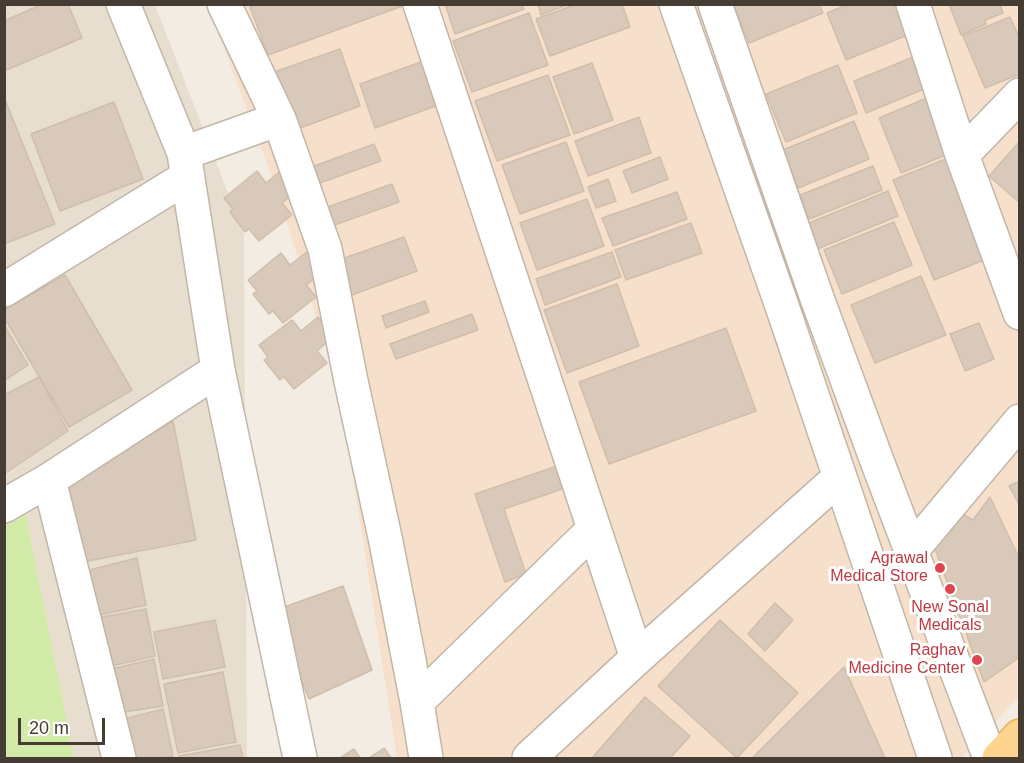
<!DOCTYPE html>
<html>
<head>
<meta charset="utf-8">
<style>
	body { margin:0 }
	#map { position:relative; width:1024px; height:763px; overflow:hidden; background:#f3ece3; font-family:Helvetica,sans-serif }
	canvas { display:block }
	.frame { position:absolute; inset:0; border:6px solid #453c33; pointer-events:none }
	.scale { position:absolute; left:18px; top:718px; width:87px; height:27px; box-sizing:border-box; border:3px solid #453c33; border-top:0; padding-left:8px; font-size:18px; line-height:21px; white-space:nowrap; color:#453c33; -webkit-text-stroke:4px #fff; paint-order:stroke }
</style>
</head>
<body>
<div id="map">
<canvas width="1024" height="763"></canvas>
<div class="frame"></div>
<div class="scale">20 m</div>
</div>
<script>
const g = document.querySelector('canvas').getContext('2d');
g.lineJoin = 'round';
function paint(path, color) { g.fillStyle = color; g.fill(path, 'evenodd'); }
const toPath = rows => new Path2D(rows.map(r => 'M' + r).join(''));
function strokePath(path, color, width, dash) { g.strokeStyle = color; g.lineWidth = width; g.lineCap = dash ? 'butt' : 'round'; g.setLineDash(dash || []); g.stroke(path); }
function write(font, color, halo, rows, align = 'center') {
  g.font = font + ' Helvetica,sans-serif'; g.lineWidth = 6; g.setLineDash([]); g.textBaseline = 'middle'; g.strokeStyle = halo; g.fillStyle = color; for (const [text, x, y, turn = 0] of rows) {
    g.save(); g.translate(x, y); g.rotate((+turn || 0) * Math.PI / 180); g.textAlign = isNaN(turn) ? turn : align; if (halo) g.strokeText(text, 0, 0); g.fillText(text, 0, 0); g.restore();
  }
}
const residential = toPath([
	[4,5,155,5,244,234,247,758,5,758]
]);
const commercial = toPath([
	[208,5,1019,5,1019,696,962,758,397,758,340,394,276,188]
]);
const green = toPath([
	[25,512,74,758,5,758,4,524]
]);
const building = toPath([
	[43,4,68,4,82,38,4,71,4,21,43,4],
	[258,4,408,4,268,55,250,7,258,4],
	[445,4,522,4,524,9,455,34,445,4],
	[538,4,569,4,541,15,538,4],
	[577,4,622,4,630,27,550,56,536,19,577,4],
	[733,4,819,4,823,13,749,43,733,4],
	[849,4,898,4,910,34,846,60,827,13,849,4],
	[949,4,1000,4,1003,13,985,20,986,24,961,35,949,4],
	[529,13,548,65,472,92,453,41,529,13],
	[1010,17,1020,39,1020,74,985,88,963,36,1010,17],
	[340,49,360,106,292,131,271,73,340,49],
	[916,56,929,87,866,113,854,81,916,56],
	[429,59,444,103,375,128,360,84,429,59],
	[592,63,613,120,574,134,553,77,592,63],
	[838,65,857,113,786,142,766,94,838,65],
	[548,75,570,135,497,161,475,101,548,75],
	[934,95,956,151,901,173,879,118,934,95],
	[4,97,55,224,4,244,4,97],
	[114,102,143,179,60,211,31,134,114,102],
	[639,117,651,153,588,176,575,141,639,117],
	[854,121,869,159,798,188,783,150,854,121],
	[1020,141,1020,203,989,176,1020,141],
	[566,142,584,191,520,214,502,165,566,142],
	[374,144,381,161,320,183,314,166,374,144],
	[953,156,994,256,934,280,893,180,953,156],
	[660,157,668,179,632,193,623,171,660,157],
	[873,166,882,190,809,219,800,195,873,166],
	[282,170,298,190,282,203,292,215,259,241,249,229,245,232,230,212,233,209,224,198,257,171,266,183,282,170],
	[608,179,616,201,596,208,588,187,608,179],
	[392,184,399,202,329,227,322,209,392,184],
	[888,191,898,216,815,250,804,225,888,191],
	[677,192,687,219,613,246,602,218,677,192],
	[587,199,604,246,537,270,520,223,587,199],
	[894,222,912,265,842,294,824,250,894,222],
	[691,223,702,253,626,280,615,250,691,223],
	[404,237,417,271,349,296,336,261,404,237],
	[307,252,323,272,306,285,316,297,283,323,273,311,269,314,253,294,257,291,248,280,281,253,290,265,307,252],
	[612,252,621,277,545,305,536,279,612,252],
	[65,275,132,390,69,427,4,317,4,310,65,275],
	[921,276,946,335,875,363,851,305,921,276],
	[617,284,639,346,567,373,544,310,617,284],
	[425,301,429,312,386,328,382,316,425,301],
	[472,314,478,330,396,359,390,344,472,314],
	[318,317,333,337,317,351,327,363,294,389,284,377,280,380,264,360,268,357,259,345,292,320,301,331,318,317],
	[979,323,994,359,965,371,950,334,979,323],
	[4,325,28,365,4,381,4,325],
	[726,328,756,411,609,464,579,382,726,328],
	[39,377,68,431,4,474,4,395,39,377],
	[173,421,196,540,78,563,63,488,173,421],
	[560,465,568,487,504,509,526,574,505,582,475,494,560,465],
	[1020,481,1020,506,1009,486,1020,481],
	[990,497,1020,560,1020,657,984,682,932,541,959,512,973,520,990,497],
	[137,558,146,605,95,616,85,571,137,558],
	[343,586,372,670,309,699,273,611,343,586],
	[775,603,793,620,765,651,748,634,775,603],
	[146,609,155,656,107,667,97,618,146,609],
	[215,620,225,667,163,679,154,632,215,620],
	[720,620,798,693,737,758,658,686,720,620],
	[154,659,163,706,118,713,107,670,154,659],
	[844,667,885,758,752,758,844,667],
	[223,672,236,742,178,753,164,684,223,672],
	[645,697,690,736,670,758,592,758,645,697],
	[163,709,173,756,161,758,130,758,120,720,163,709],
	[240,745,243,758,179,758,179,756,240,745],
	[384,748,391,758,369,758,384,748],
	[354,749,360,758,340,758,354,749]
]);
const minor = toPath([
	[123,4,184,153,218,370,300,758],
	[224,4,279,119,325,249,351,381,386,542,417,702,426,758],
	[420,4,637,658],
	[676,4,783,309,935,758],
	[715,4,817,298,877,461,990,758],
	[913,4,962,155,1020,313],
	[184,153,279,119],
	[962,155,1020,95],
	[4,290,187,177],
	[49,480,119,758],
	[4,506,49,480,218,370],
	[911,551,1020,421],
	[417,702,594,529],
	[529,758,637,658,840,477]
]);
const major = toPath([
	[999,758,1020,736]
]);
const markers = [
	[940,568,6,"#e0444e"],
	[950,589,6,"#e0444e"],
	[977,660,6,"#e0444e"]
];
const healthNames = [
	["Agrawal",928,559],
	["Medical Store",928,577],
	["New Sonal",950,608,"center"],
	["Medicals",950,626,"center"],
	["Raghav",965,651],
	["Medicine Center",965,669]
];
paint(residential, '#e7ded0');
paint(commercial, '#f7e0cb');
paint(green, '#d3eba8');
paint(building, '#d8c9ba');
strokePath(building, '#d0beaa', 1.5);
strokePath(minor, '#c2b6a8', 36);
strokePath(major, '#ecb058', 36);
strokePath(minor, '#fff', 33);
strokePath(major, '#ffd48f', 33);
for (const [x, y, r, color] of markers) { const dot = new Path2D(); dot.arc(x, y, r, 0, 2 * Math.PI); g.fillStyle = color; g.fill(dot); strokePath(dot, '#fff', 2); }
write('16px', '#be3a42', '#fff', healthNames, 'right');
</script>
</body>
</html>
